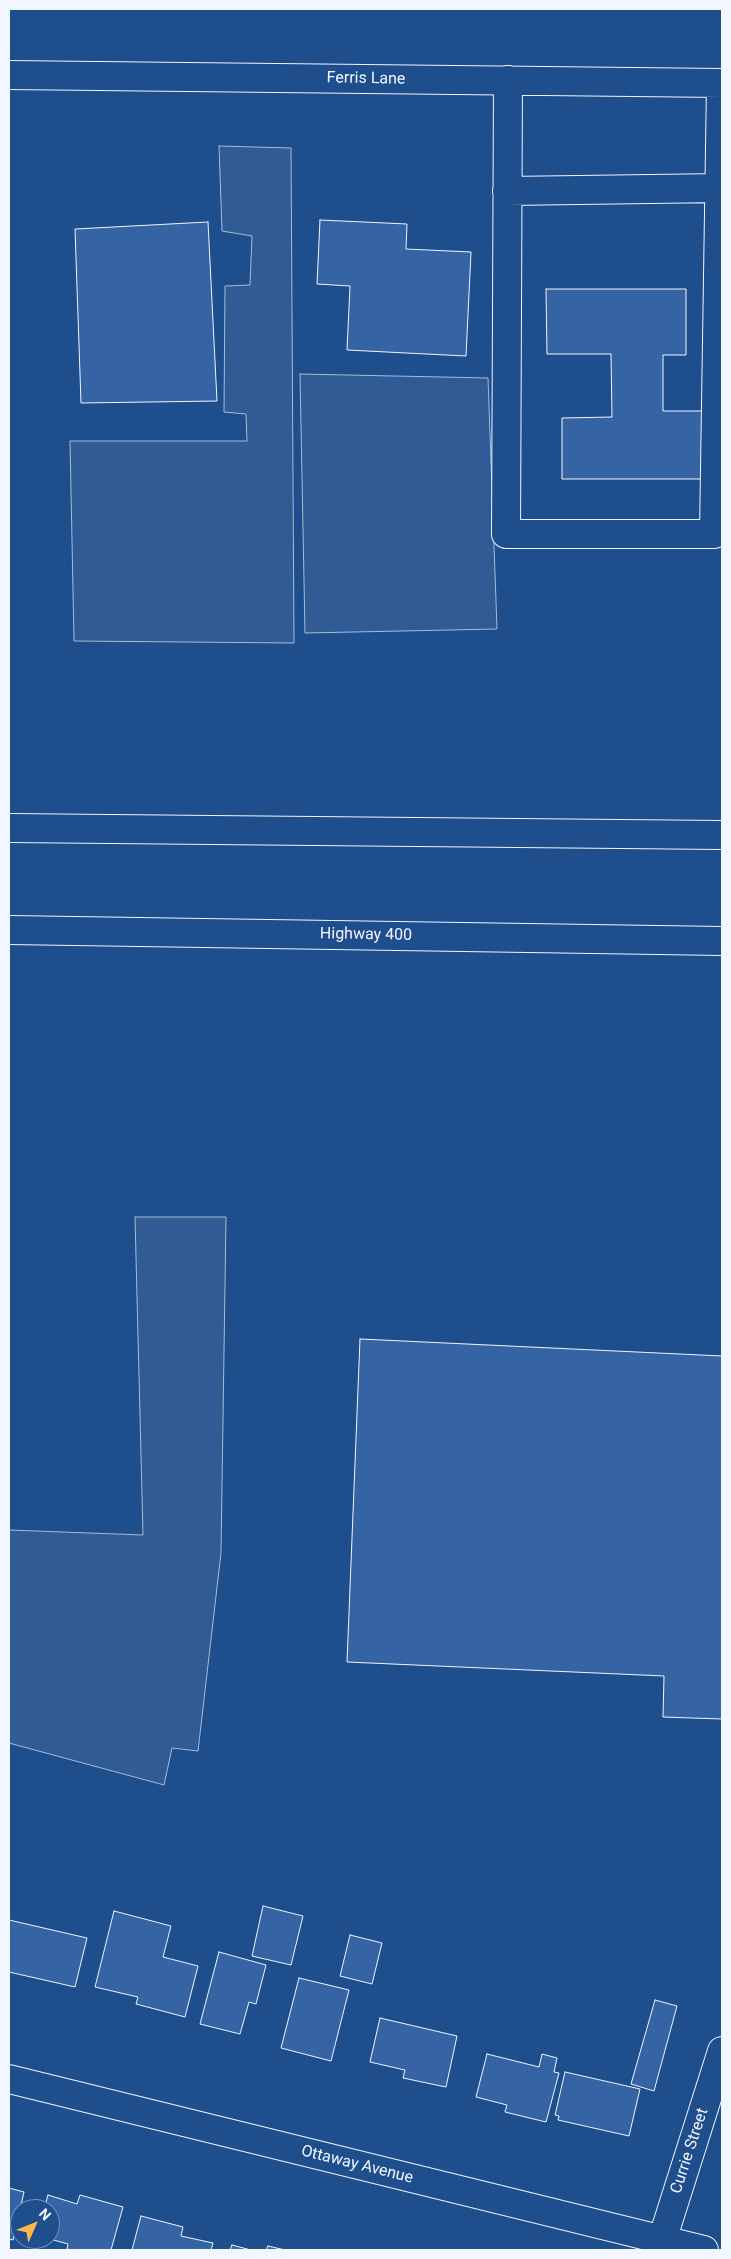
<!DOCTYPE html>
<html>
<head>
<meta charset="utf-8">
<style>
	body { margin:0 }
	#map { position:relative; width:731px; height:2259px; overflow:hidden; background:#1f4e8c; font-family:Roboto,sans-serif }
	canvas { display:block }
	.frame { position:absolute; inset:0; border:10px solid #f2f6ff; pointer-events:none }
	.north { position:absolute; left:10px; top:2199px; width:50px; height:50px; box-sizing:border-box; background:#1f4e8c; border:1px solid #7391ba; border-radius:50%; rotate:46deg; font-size:14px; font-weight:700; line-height:20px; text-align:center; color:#f2f6ff }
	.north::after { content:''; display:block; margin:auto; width:18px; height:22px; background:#ffb74d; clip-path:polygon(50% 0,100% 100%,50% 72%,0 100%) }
</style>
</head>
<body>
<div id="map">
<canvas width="731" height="2259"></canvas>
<div class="frame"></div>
<div class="north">N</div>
</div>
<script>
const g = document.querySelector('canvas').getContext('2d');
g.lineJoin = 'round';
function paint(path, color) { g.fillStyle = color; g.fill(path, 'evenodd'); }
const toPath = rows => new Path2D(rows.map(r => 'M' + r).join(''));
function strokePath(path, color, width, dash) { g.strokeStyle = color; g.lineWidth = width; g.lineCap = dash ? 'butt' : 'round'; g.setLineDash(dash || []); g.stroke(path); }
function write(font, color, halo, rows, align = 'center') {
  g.font = font + ' Roboto,sans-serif'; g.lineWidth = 4; g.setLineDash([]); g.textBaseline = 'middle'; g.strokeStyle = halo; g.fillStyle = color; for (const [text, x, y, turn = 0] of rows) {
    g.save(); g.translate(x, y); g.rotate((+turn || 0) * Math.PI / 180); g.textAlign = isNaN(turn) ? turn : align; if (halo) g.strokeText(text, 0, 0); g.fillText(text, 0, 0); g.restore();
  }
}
const built = toPath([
	[219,146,291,148,294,643,74,641,70,441,247,441,246,414,224,412,225,286,250,285,252,236,222,231,219,146],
	[300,374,488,378,497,629,305,633,300,374],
	[135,1217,226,1217,221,1553,198,1751,172,1748,164,1785,9,1743,9,1530,143,1535,135,1217]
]);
const building = toPath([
	[320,220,407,224,406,249,471,252,466,356,347,350,350,286,317,284,320,220],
	[208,222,217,401,81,403,75,229,208,222],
	[546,289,686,289,686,355,663,355,663,411,706,411,707,479,562,479,562,418,612,417,611,354,547,354,546,289],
	[360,1339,722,1356,722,1719,663,1717,664,1676,347,1662,360,1339],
	[263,1906,303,1916,291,1965,252,1956,263,1906],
	[114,1911,171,1926,163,1957,198,1966,185,2017,136,2004,138,1997,95,1987,114,1911],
	[9,1920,87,1938,75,1987,9,1972,9,1920],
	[350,1935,382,1943,372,1984,340,1976,350,1935],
	[219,1952,266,1965,256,2004,249,2002,240,2034,200,2024,219,1952],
	[299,1978,349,1990,331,2061,281,2048,299,1978],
	[655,2000,677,2006,654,2091,631,2084,655,2000],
	[380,2018,457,2036,446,2087,403,2078,405,2070,370,2062,380,2018],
	[487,2054,539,2067,542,2054,557,2058,554,2072,559,2073,546,2122,505,2112,507,2105,476,2097,487,2054],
	[565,2072,640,2089,629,2136,558,2120,559,2116,555,2115,565,2072],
	[9,2188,24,2192,13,2240,9,2239,9,2188],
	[48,2195,77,2204,80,2195,123,2207,111,2250,72,2250,67,2249,68,2244,50,2239,50,2209,44,2209,48,2195],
	[141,2216,183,2227,181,2236,213,2243,211,2250,132,2250,141,2216],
	[232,2245,251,2250,230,2250,232,2245],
	[268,2246,285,2250,266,2250,268,2246]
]);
const minor = toPath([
	[9,75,722,83],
	[508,80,506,534,714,534,721,83],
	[507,191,722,188],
	[9,2079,704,2250],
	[659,2250,722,2051]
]);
const highway = toPath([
	[9,828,722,835],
	[9,930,722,941]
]);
const streetNames = [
	["Ferris Lane",366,79,1],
	["Highway 400",366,935,1],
	["Currie Street",690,2151,-72],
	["Ottaway Avenue",357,2165,14]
];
paint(built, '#305b95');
strokePath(built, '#a8bbd7', 1);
paint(building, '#3563a3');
strokePath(building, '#f2f6ff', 1);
strokePath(minor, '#f2f6ff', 30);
strokePath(highway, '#f2f6ff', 30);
strokePath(minor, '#1f4e8c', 28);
strokePath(highway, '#1f4e8c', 28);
write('16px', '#f2f6ff', '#1f4e8c', streetNames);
</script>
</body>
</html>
